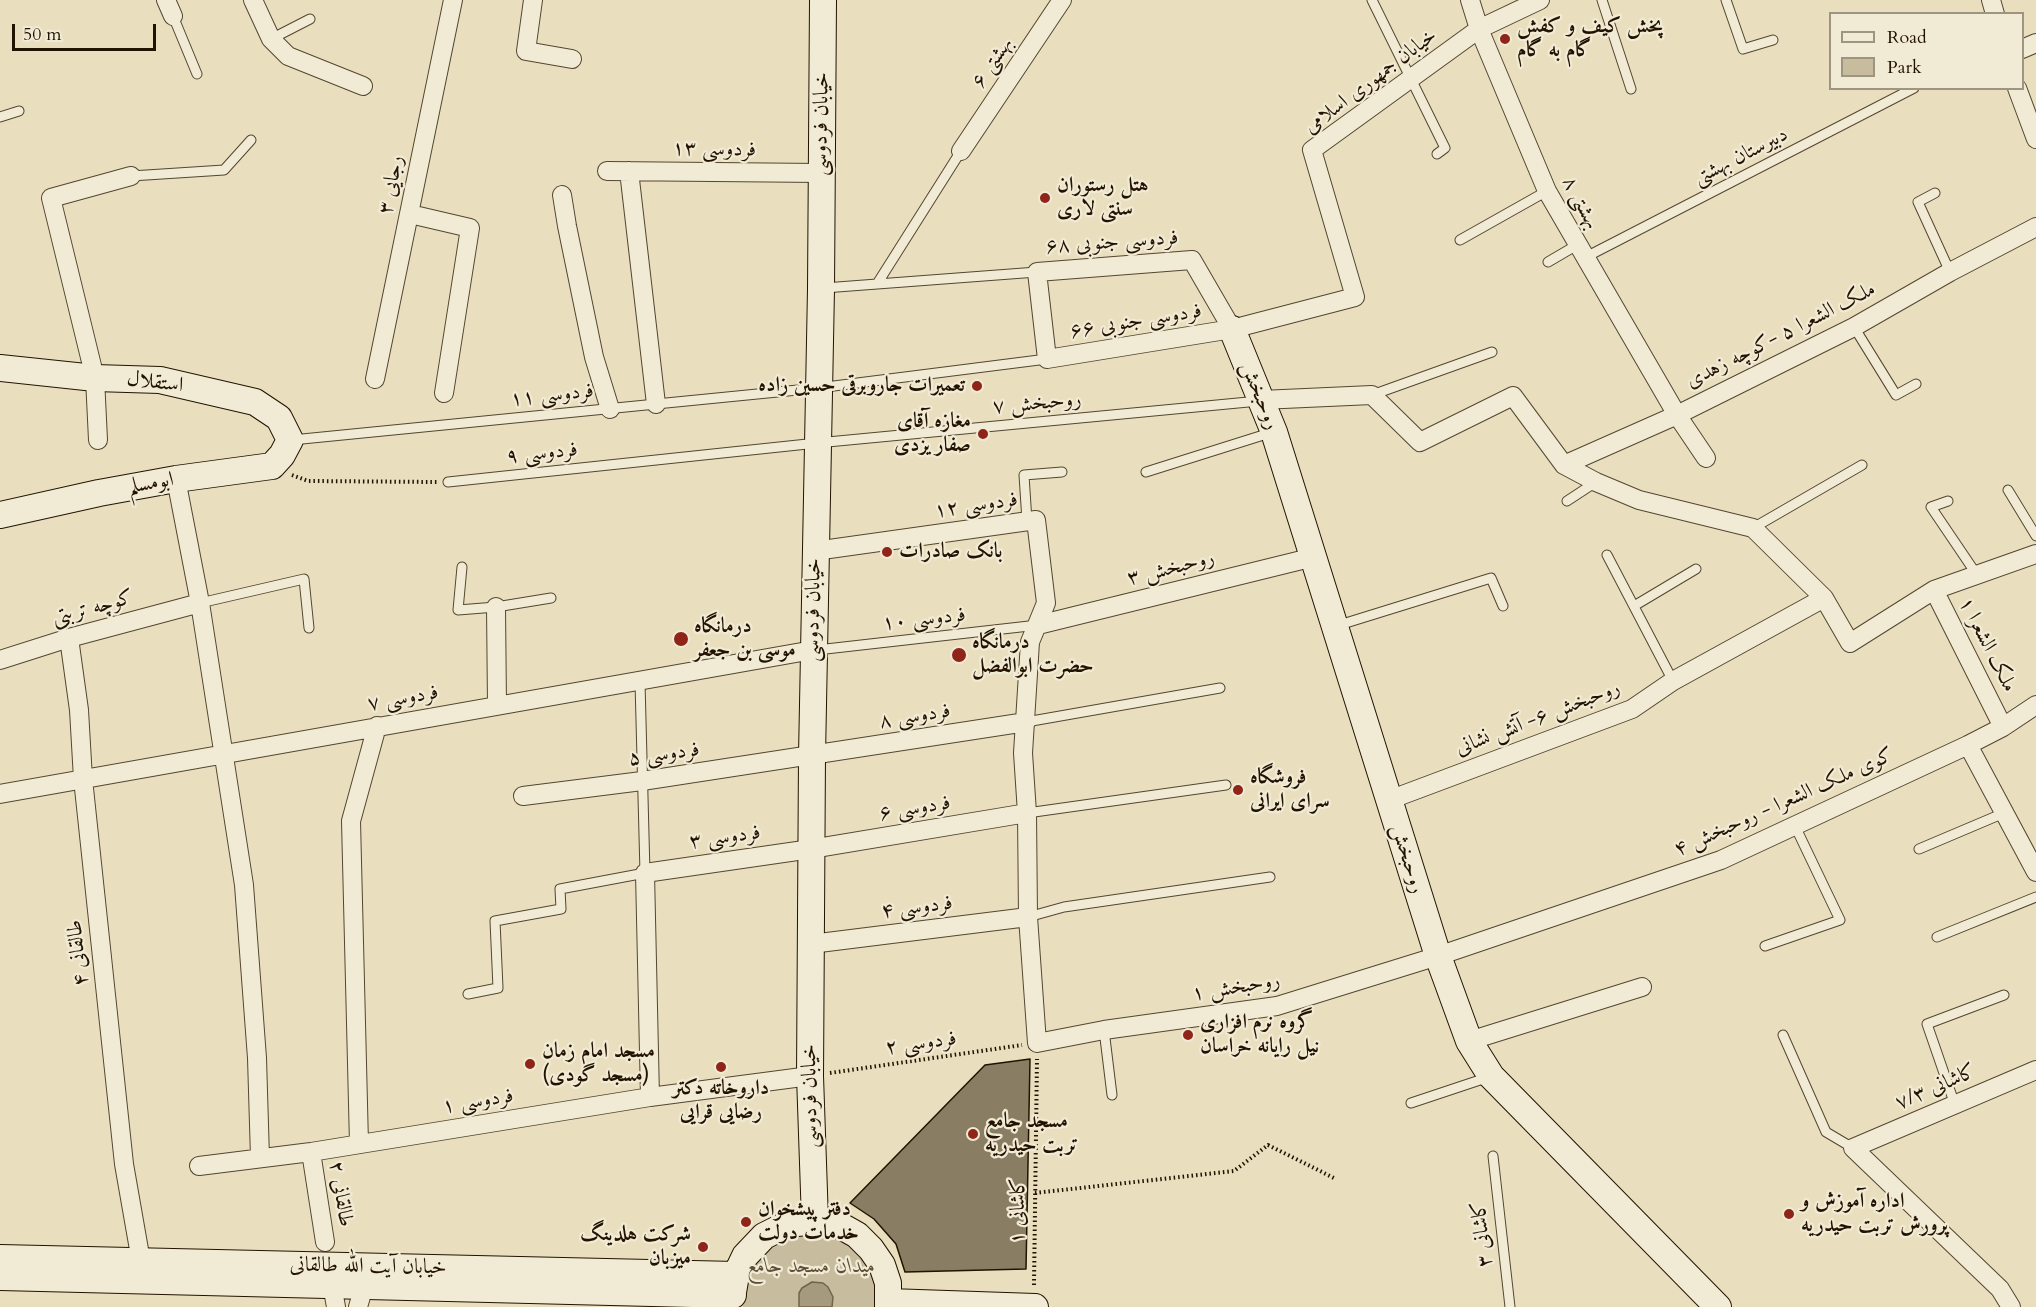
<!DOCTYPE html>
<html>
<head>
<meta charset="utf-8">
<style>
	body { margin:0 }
	#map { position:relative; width:2036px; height:1307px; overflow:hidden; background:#e9dfbe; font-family:Cardo,serif }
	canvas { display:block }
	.legend { position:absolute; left:1829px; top:12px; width:195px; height:78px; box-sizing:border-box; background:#f1ead5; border:2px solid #9e9480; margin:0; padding:8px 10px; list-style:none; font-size:18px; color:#221300 }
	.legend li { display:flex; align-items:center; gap:12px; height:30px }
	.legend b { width:30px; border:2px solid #9e9480 }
	.scale { position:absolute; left:12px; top:24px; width:144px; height:27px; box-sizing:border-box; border:3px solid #221300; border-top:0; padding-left:8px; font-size:18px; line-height:21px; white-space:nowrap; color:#221300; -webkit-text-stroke:4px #f1ead5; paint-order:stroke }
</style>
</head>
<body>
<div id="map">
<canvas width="2036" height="1307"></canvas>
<ul class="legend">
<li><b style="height:8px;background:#f1ead5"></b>Road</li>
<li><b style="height:16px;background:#c7bc9e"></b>Park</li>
</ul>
<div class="scale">50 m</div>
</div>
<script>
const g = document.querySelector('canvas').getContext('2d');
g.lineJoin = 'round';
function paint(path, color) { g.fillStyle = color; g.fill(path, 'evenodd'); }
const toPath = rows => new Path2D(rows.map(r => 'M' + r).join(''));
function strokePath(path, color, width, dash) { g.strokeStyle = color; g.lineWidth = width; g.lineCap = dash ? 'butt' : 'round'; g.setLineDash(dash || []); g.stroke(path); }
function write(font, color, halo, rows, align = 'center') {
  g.font = font + ' Cardo,Amiri,serif'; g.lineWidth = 4.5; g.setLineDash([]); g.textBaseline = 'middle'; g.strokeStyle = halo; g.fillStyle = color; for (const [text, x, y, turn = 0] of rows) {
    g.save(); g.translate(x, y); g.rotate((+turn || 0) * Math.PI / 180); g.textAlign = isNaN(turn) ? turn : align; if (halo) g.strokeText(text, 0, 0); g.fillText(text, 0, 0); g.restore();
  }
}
const green = toPath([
	[819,1227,869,1256,880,1307,743,1307,741,1296,747,1268,765,1244]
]);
const water = toPath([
	[812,1282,823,1283,828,1287,833,1297,832,1307,799,1307,799,1293,802,1288,812,1282]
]);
const building = toPath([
	[1030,1059,1026,1269,905,1272,896,1244,874,1219,850,1203,985,1065,1030,1059]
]);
const path = toPath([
	[292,475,308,481,437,482],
	[830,1073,1022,1045],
	[1035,1193,1234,1171,1268,1145,1334,1178],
	[1034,1285,1037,1059]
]);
const lane = toPath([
	[1372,0,1445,148,1437,154],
	[1602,0,1631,89],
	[1726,0,1743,49,1773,40],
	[173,16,197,74],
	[271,39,310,19],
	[0,117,19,111],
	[131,176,224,170,251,140],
	[1935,193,1918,202,1950,272],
	[1460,240,1547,191],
	[1584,258,1914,88],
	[1548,262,1577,245],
	[877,284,961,151],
	[824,288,1037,272],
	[1854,327,1896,395,1916,384],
	[1372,395,1492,352],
	[292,440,818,388,1047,359],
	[1146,472,1273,432],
	[448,482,817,443,1259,401],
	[2008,490,2036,536],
	[1567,501,1596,482],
	[1948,501,1931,507,1977,575],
	[1027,521,1024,475,1062,472],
	[1753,528,1862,465],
	[1607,555,1673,681],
	[462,567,458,610,496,607,551,598],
	[200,603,304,579,309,628],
	[1634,606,1696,569],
	[1336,626,1491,578,1503,606],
	[817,650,1038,625],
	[1026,722,1220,688],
	[1027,813,1226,785],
	[1919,849,2004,813],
	[1028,917,1064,907,1270,877],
	[1937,937,2036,897],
	[1765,946,1840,920,1795,826],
	[468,994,498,988,495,921,561,909,560,889,645,873,640,682],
	[1104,1030,1112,1095],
	[1783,1035,1826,1132,1853,1148],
	[1411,1103,1489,1077],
	[1955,1105,1927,1024,2004,995],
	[1493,1156,1510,1307]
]);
const street = toPath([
	[166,0,173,16],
	[253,0,271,39,288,56,363,86],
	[533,0,526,51,572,59],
	[1470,0,1479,29,1547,191,1677,415,1564,465],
	[1991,0,1995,14],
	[2022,49,2036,43],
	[2017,88,2036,139],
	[961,151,1062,0],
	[607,171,821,173],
	[629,171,656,404],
	[562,195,567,226,594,357,610,409],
	[410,214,470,228,444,393],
	[1232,329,1192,260,1037,272,1047,359,1232,329,1355,297,1312,150,1479,29,1540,0],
	[375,379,453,0],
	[1261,400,1372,395,1420,442,1513,396,1564,465,1596,482,1639,500,1753,528,1824,598,1850,643,1934,590,2003,727],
	[98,440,95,378,51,198,131,176],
	[1706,458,1677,415,1854,327,1950,272,2036,227],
	[176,479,200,603,244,885,257,1058,260,1158],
	[815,551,1036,520,1046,603,1030,642,1023,753,1027,813,1028,917,1037,1043,1104,1030,1277,1006,1438,956,1721,860,1968,745,2003,727,2036,705],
	[1934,590,2036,554],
	[496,607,497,705],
	[1038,625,1314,557],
	[69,638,79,710,83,779,124,1164,141,1261],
	[0,660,69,638,200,603],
	[1968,745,2036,872],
	[0,794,813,650],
	[523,796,642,781,1026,722],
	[1389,800,1632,709,1673,681,1824,598],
	[811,944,1028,917],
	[1469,1041,1642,987],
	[650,1097,645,873,811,849,1027,813],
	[359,1144,351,821,377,726],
	[311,1152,325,1242],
	[199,1166,311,1152,650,1097,810,1076],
	[330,1273,336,1307],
	[358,1307,364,1286],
	[2011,1307,2000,1289,1853,1148,2036,1070]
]);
const secondary = toPath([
	[1232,329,1274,432,1438,956,1469,1041,1491,1076,1718,1307],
	[0,368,95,378,160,380,255,402,279,418,290,440,282,455,272,466,176,479,99,493,0,515],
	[815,1221,810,1076,812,756,821,289,823,0],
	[0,1258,736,1275],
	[0,1277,733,1295],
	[733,1292,736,1275,745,1256,764,1236,788,1224,815,1221,841,1226,857,1235,871,1249,882,1265,888,1283,888,1307],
	[889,1302,1035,1307]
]);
const markers = [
	[1505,39,6,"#8f2418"],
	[1045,198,6,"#8f2418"],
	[977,386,6,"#8f2418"],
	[983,434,6,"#8f2418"],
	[887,552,6,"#8f2418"],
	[681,639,8,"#8f2418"],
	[959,655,8,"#8f2418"],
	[1238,790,6,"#8f2418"],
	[1188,1035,6,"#8f2418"],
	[530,1064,6,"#8f2418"],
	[721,1067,6,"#8f2418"],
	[973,1134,6,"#8f2418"],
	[1789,1214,6,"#8f2418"],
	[746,1222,6,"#8f2418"],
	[703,1247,6,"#8f2418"]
];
const poiNames = [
	["پخش کیف و کفش",1517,27],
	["گام به گام",1517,51],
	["هتل رستوران",1057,186],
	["سنتی لاری",1057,210],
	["تعمیرات جاروبرقی حسین زاده",965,386,"right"],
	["مغازه آقای",971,422,"right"],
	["صفار یزدی",971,446,"right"],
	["بانک صادرات",899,552],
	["درمانگاه",694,627],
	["موسی بن جعفر",694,651],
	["درمانگاه",972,643],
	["حضرت ابوالفضل",972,667],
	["فروشگاه",1250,778],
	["سرای ایرانی",1250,802],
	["گروه نرم افزاری",1200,1023],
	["نیل رایانه خراسان",1200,1047],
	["مسجد امام زمان",542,1052],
	["(مسجد گودی)",542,1076],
	["داروخاته دکتر",721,1089,"center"],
	["رضایی قرایی",721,1113,"center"],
	["مسجد جامع",985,1122],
	["تربت حیدریه",985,1146],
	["اداره آموزش و",1801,1202],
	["پرورش تربت حیدریه",1801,1226],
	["دفتر پیشخوان",758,1210],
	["خدمات دولت",758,1234],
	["شرکت هلدینگ",691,1235,"right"],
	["میزبان",691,1259,"right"]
];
const streetNames = [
	["بهشتی ۶",993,63,-56],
	["خیابان جمهوری اسلامی",1371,82,-37],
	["خیابان فردوسی",822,124,-89],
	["فردوسی ۱۳",714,150,1],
	["دبیرستان بهشتی",1741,157,-27],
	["رجایی ۳",392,185,-79],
	["بهشتی ۸",1580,203,62],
	["فردوسی جنوبی ۶۸",1112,243,-4],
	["فردوسی جنوبی ۶۶",1136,322,-9],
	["ملک الشعرا ۵ -کوچه زهدی",1781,336,-27],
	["استقلال",155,383,7],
	["فردوسی ۱۱",552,396,-6],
	["روحبخش",1259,396,68],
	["روحبخش ۷",1037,404,-5],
	["فردوسی ۹",542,454,-6],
	["ابومسلم",151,484,-10],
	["فردوسی ۱۲",976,506,-8],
	["روحبخش ۳",1171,569,-14],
	["کوچه تربتی",93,609,-16],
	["خیابان فردوسی",814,610,-89],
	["فردوسی ۱۰",924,620,-6],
	["ملک الشعرا ۱",1987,645,63],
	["فردوسی ۷",403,699,-10],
	["فردوسی ۸",915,717,-9],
	["روحبخش ۶- آتش نشانی",1538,719,-21],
	["فردوسی ۵",664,755,-8],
	["کوی ملک الشعرا - روحبخش ۴",1784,803,-24],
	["فردوسی ۶",915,809,-9],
	["فردوسی ۳",725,838,-8],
	["روحبخش",1407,859,73],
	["فردوسی ۴",917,908,-7],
	["طالقانی ۴",79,953,-96],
	["روحبخش ۱",1236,988,-9],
	["فردوسی ۲",921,1044,-8],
	["کاشانی ۷/۳",1936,1088,-23],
	["خیابان فردوسی",811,1096,-91],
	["فردوسی ۱",478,1102,-9],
	["طالقانی ۲",340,1194,81],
	["کاشانی ۱",1019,1211,-89],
	["کاشانی ۳",1483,1234,-96],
	["خیابان آیت الله طالقانی",368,1267,1]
];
const parkNames = [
	["میدان مسجد جامع",811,1267]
];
paint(green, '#c7bc9e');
paint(water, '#a59a7d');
strokePath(water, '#71644b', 1.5);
paint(building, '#897d63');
strokePath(building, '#221300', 1.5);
strokePath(lane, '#544630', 11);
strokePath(street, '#544630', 20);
strokePath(secondary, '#221300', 28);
strokePath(path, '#221300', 4, [1.5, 3]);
strokePath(lane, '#f1ead5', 9);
strokePath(street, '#f1ead5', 18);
strokePath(secondary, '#f1ead5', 26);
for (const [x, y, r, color] of markers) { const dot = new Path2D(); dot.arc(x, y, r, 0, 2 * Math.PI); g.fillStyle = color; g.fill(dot); strokePath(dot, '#f1ead5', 2); }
write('bold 21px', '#221300', '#f1ead5', poiNames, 'left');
write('21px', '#221300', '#f1ead5', streetNames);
write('italic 21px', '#5c4e37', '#f1ead5', parkNames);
</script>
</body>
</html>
